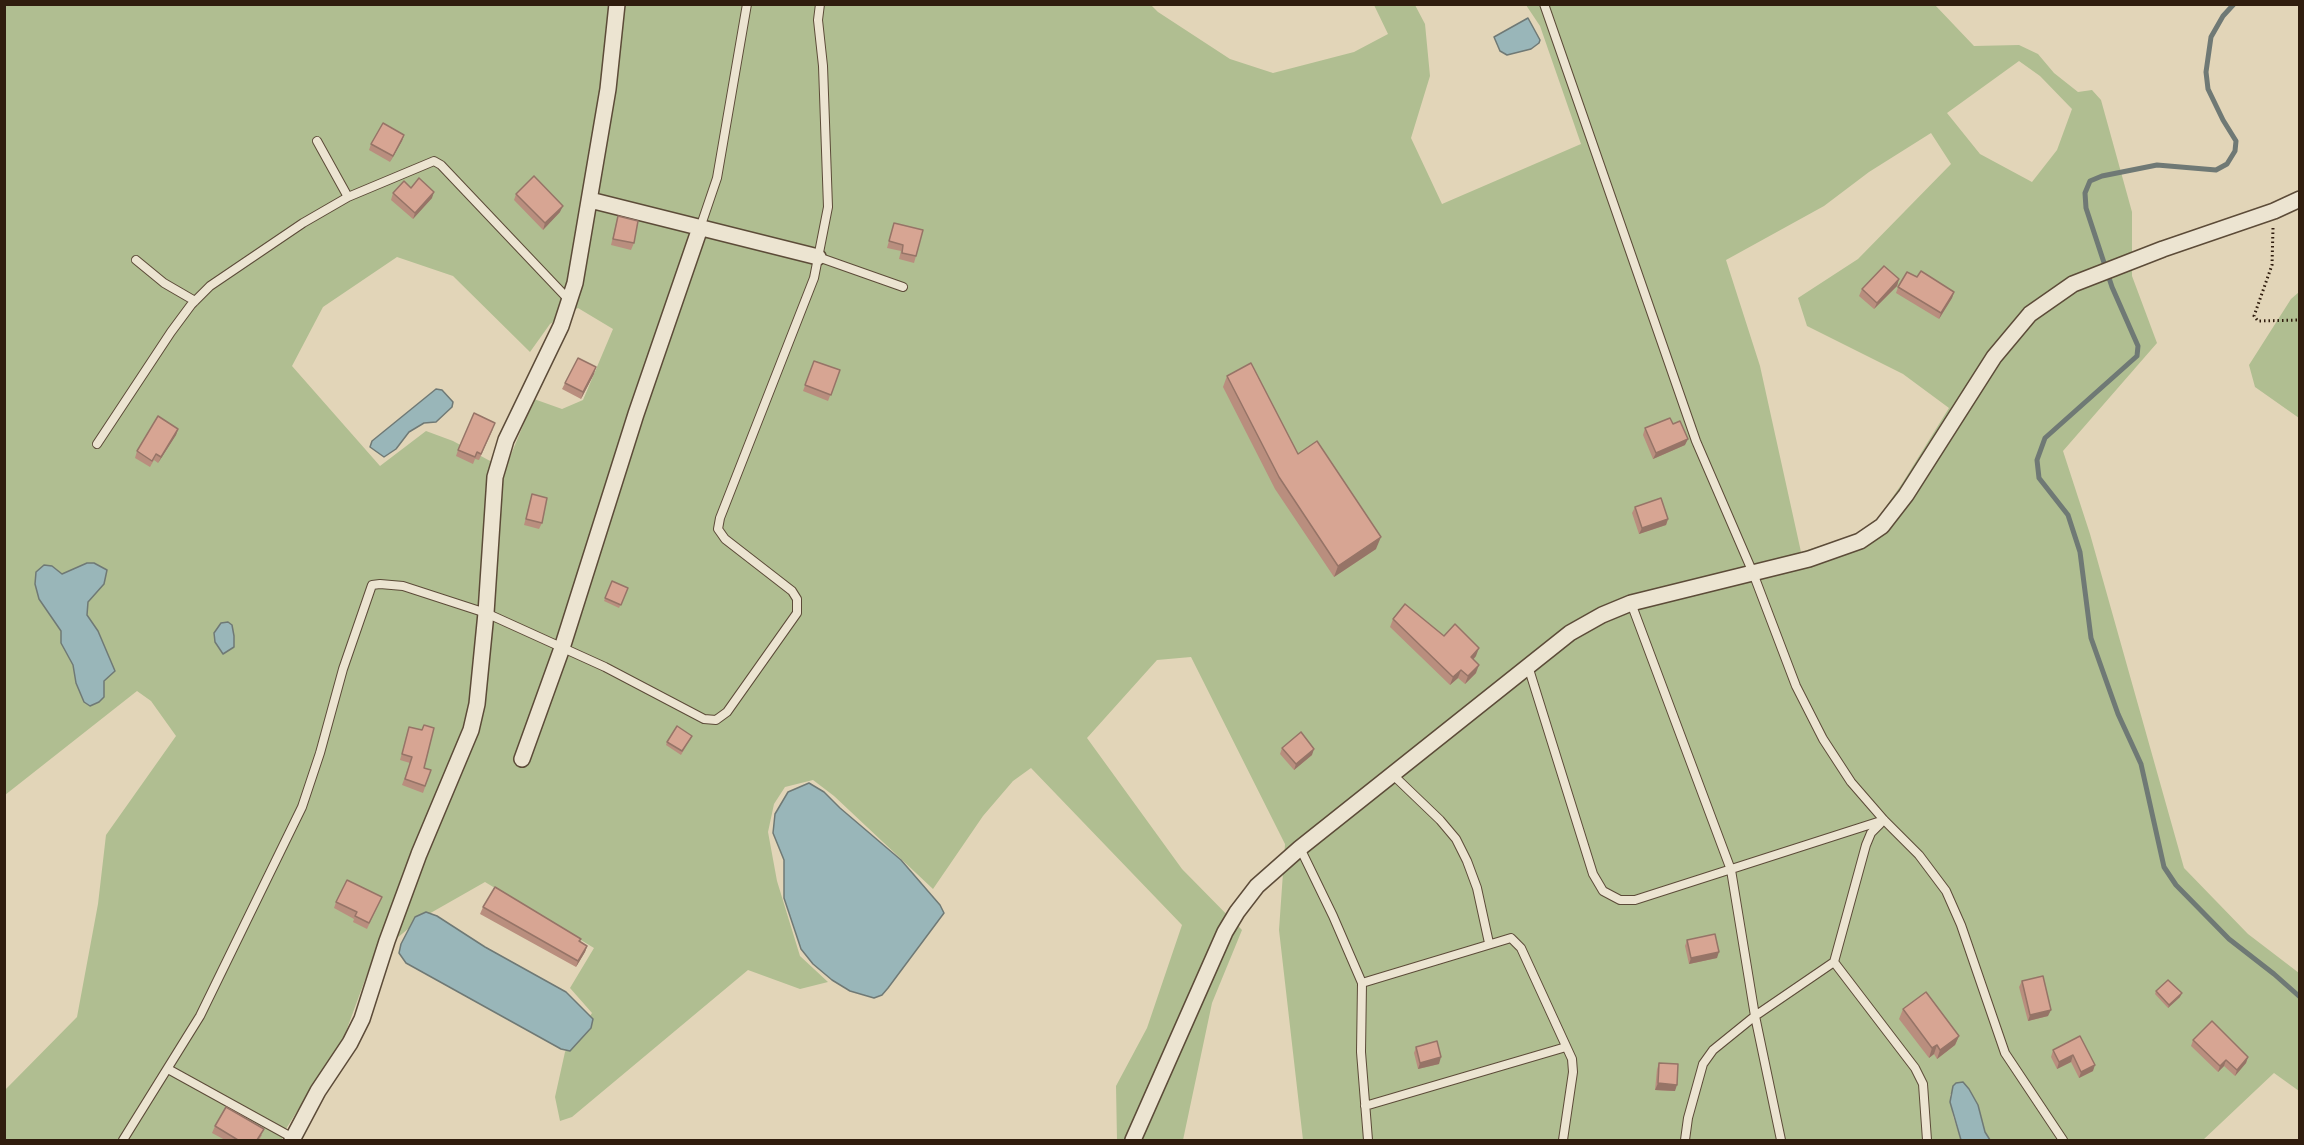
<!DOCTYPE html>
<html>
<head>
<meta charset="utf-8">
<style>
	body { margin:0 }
	#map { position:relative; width:2304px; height:1145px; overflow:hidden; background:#e2d5b8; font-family:"Sorts Mill Goudy",serif }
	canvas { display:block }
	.frame { position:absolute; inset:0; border:6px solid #301d0e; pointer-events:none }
</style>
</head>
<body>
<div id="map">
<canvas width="2304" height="1145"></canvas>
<div class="frame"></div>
</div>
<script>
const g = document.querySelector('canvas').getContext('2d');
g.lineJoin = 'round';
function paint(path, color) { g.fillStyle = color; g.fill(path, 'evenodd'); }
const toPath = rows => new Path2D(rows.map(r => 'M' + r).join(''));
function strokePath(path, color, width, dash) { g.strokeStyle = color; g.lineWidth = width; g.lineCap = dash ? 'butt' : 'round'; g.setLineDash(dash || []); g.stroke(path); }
const green = toPath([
	[5,5,1151,5,1158,12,1230,59,1273,73,1354,52,1388,34,1374,5,1415,5,1425,24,1430,76,1411,138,1442,204,1581,144,1540,26,1526,5,1935,5,1974,46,2019,45,2038,54,2054,73,2078,92,2092,90,2101,100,2132,212,2132,276,2157,343,2063,451,2090,534,2184,868,2248,934,2299,973,2299,1091,2274,1073,2203,1140,1990,1140,1985,1132,1978,1105,1950,1094,1953,1116,1961,1140,1303,1140,1279,930,1285,844,1191,657,1157,660,1087,738,1182,869,1242,930,1212,1003,1183,1140,1117,1140,1116,1086,1147,1028,1182,925,1031,768,1013,781,983,816,933,889,834,796,813,780,785,787,774,804,768,832,777,881,800,956,828,982,800,989,748,970,572,1117,560,1121,555,1097,565,1052,592,1013,570,988,594,948,485,882,420,919,373,958,344,1037,284,1132,282,1140,5,1140,5,1090,77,1017,98,904,106,835,176,736,151,701,137,691,5,795],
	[2019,61,2040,76,2072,109,2057,150,2032,182,1980,154,1947,113],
	[1931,133,1951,164,1858,259,1798,298,1807,326,1903,374,1949,408,1903,482,1877,520,1857,534,1801,552,1760,366,1726,260,1824,206,1869,172],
	[397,257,453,276,530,352,550,324,578,308,613,329,583,400,562,409,534,399,505,469,453,441,426,431,380,466,292,366,323,307],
	[2299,292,2299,418,2255,387,2249,365,2291,299]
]);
const water = toPath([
	[1528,18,1540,40,1539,43,1531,49,1507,55,1500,51,1494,37,1528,18],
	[436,389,442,390,453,402,452,407,436,422,424,423,409,432,396,449,384,457,370,447,372,441,436,389],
	[87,563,94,563,107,570,104,584,88,602,87,615,98,631,115,671,104,681,104,697,99,702,90,706,84,702,76,683,73,665,61,643,61,631,39,599,35,584,36,572,44,565,52,566,62,574,87,563],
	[228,622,232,625,234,636,234,647,223,654,215,642,214,633,221,623,228,622],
	[809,783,824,792,840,808,901,860,940,905,944,913,888,988,882,995,874,998,850,991,832,980,813,964,801,949,784,898,784,860,773,833,775,814,788,792,809,783],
	[426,912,437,916,485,947,566,992,593,1019,591,1028,570,1051,561,1049,406,963,399,953,401,944,415,917,426,912],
	[1963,1082,1969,1089,1978,1105,1985,1132,1990,1140,1961,1140,1950,1102,1953,1086,1956,1083,1963,1082]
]);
const stream = toPath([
	[2234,4,2223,16,2211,37,2206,72,2208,89,2223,120,2236,141,2235,151,2227,164,2216,170,2157,165,2102,176,2090,181,2085,193,2086,208,2112,287,2138,346,2137,356,2045,438,2037,460,2039,478,2068,515,2080,552,2091,638,2118,714,2141,764,2164,867,2176,885,2229,939,2274,974,2300,997]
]);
const path = toPath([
	[2273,228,2272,265,2254,316,2258,321,2300,320]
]);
const service = toPath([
	[1544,4,1696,441,1753,573,1796,686,1823,739,1851,782,1884,820,1919,855,1946,891,1961,925,2005,1053,2063,1140],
	[317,141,348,197],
	[700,228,717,178,747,4],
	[818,257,903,287],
	[136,260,164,283,195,301],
	[97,444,171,332,191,305,210,286,303,223,348,197,434,161,441,165,569,300],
	[1631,603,1731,870,1755,1016,1781,1140],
	[1528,666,1593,874,1603,891,1620,900,1635,900,1884,820],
	[1392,774,1440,820,1456,839,1467,861,1477,888,1489,943],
	[1300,848,1333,916,1362,983,1361,1052,1368,1140],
	[1834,962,1915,1068,1923,1084,1927,1140],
	[1362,983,1511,938,1521,948,1572,1059,1573,1072,1563,1140],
	[168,1069,293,1138],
	[1365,1106,1566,1047],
	[123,1140,200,1016,302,807,320,753,343,669,372,585,380,584,403,586,486,613,605,667,704,719,716,720,727,712,797,613,797,599,792,591,725,539,718,529,720,518,814,278,828,207,823,66,818,20,820,4],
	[1685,1140,1688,1118,1703,1064,1713,1050,1755,1016,1834,962,1866,845,1871,833,1880,824]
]);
const minor = toPath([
	[590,200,818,257],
	[522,759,562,648,636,414,700,228],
	[292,1140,318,1091,350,1043,362,1019,387,941,419,854,471,730,477,704,486,613,495,477,506,440,561,326,575,283,608,89,617,4],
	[1133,1140,1225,932,1237,912,1257,886,1300,848,1570,633,1602,615,1631,603,1809,559,1860,541,1882,526,1906,495,1994,357,2030,314,2073,284,2163,249,2274,211,2300,199]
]);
const wall = toPath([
	[404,135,402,141,390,162,369,150,371,144],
	[411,188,432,198,413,219,391,200,393,193],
	[516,194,560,212,543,230,514,200],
	[618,216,634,243,631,250,611,245],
	[894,223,916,256,914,263,899,259,901,251,887,248],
	[1917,277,1954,292,1952,298,1939,319,1896,293,1898,287],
	[1899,279,1897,286,1874,309,1859,296,1862,289],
	[814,361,840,370,828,401,803,391],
	[594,374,581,399,562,389,565,383],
	[1227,376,1376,549,1334,577,1275,489,1223,387],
	[1673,424,1685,445,1653,459,1643,435,1645,428],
	[178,429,176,435,158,463,154,460,150,467,135,458,137,451],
	[493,429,479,460,475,459,473,464,456,456,458,450],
	[532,494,542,523,539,529,524,525],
	[1635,507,1668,519,1666,525,1639,534,1632,513],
	[612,581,628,588,619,608,604,601],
	[1393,619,1444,636,1476,656,1473,660,1476,673,1465,684,1458,678,1450,685,1390,627],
	[409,727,424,768,431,770,423,793,402,785,410,763,400,760],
	[692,736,681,755,666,745,667,742],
	[1282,748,1312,755,1294,770,1280,754],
	[382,897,367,929,353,922,354,919,334,908,336,902],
	[483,907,581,939,580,942,587,946,585,952,576,967,480,914],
	[1687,940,1717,958,1689,964,1685,946],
	[2022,981,2048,1016,2028,1021,2019,987],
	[2156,991,2180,997,2168,1008,2155,994],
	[1903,1009,1959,1036,1955,1045,1937,1059,1934,1054,1929,1058,1899,1019],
	[2080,1036,2093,1071,2079,1078,2071,1062,2057,1069,2051,1057,2053,1050],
	[2193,1040,2248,1057,2246,1063,2235,1076,2224,1066,2218,1072,2191,1046],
	[1416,1047,1439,1064,1418,1069,1414,1053],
	[1659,1063,1675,1091,1655,1090,1657,1069],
	[215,1126,262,1135,259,1140,225,1140,212,1133]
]);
const shadedWall = toPath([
	[404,135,402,141,390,162,393,156],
	[434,192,432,198,413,219,415,213],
	[563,206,560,212,543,230,545,223],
	[1899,279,1897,286,1874,309,1877,303],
	[1954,292,1952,298,1939,319,1941,313],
	[596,367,594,374,581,399,583,392],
	[178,429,176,435,158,463,161,457],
	[1688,439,1685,445,1653,459,1656,453],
	[1668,519,1666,525,1639,534,1642,528],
	[1381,537,1376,549,1334,577,1338,566],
	[1479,648,1476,656,1468,665,1471,657],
	[1479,665,1476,673,1465,684,1468,676],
	[1461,670,1458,678,1450,685,1453,677],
	[1314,749,1312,755,1294,770,1296,764],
	[587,946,585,952,576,967,578,961],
	[1719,952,1717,958,1689,964,1691,958],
	[2182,993,2180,997,2168,1008,2169,1005],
	[2051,1010,2048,1016,2028,1021,2030,1015],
	[1959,1036,1955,1045,1937,1059,1940,1050],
	[1937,1045,1934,1054,1929,1058,1932,1048],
	[2073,1055,2071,1062,2057,1069,2059,1062],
	[1441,1057,1439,1064,1418,1069,1420,1063],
	[2248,1057,2246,1063,2235,1076,2237,1070],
	[2226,1060,2224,1066,2218,1072,2220,1066],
	[2095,1065,2093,1071,2079,1078,2081,1072],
	[1658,1083,1677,1085,1675,1091,1655,1090]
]);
const building = toPath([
	[383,123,404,135,393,156,371,144,383,123],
	[534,176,563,206,545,223,516,194,534,176],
	[419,178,434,192,415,213,393,193,404,181,411,188,419,178],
	[618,216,638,221,634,243,613,239,618,216],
	[894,223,923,230,916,256,902,253,903,245,889,241,894,223],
	[1884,266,1899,279,1877,303,1862,289,1884,266],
	[1921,271,1954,292,1941,313,1898,287,1907,272,1917,277,1921,271],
	[578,358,596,367,583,392,565,383,578,358],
	[814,361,840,370,831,395,805,385,814,361],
	[1251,363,1298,454,1317,441,1381,537,1338,566,1279,477,1227,376,1251,363],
	[474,413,495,423,481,454,477,452,475,457,458,450,474,413],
	[158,416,178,429,161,457,156,454,152,461,137,451,158,416],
	[1670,418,1673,424,1680,421,1688,439,1656,453,1645,428,1670,418],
	[532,494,547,498,542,523,526,519,532,494],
	[1661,498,1668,519,1642,528,1635,507,1661,498],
	[612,581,628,588,621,605,605,598,612,581],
	[1405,604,1444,636,1455,624,1479,648,1471,657,1479,665,1468,676,1461,670,1453,677,1393,619,1405,604],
	[424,725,434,728,424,768,431,770,425,786,405,779,412,757,402,754,409,727,422,730,424,725],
	[677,726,692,736,682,751,667,742,677,726],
	[1301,732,1314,749,1296,764,1282,748,1301,732],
	[347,880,382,897,369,923,355,916,357,912,336,902,347,880],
	[495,887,581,939,579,941,587,946,578,961,483,907,495,887],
	[1715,934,1719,952,1691,958,1687,940,1715,934],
	[2043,976,2051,1010,2030,1015,2022,981,2043,976],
	[2168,980,2182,993,2169,1005,2156,991,2168,980],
	[1926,992,1959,1036,1940,1050,1937,1045,1932,1048,1903,1009,1926,992],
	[2212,1021,2248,1057,2237,1070,2226,1060,2220,1066,2193,1040,2212,1021],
	[2080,1036,2095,1065,2081,1072,2073,1055,2059,1062,2053,1050,2080,1036],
	[1437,1041,1441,1057,1420,1063,1416,1047,1437,1041],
	[1659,1063,1678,1064,1677,1085,1658,1083,1659,1063],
	[226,1107,264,1129,257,1140,238,1140,215,1126,226,1107]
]);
paint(green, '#b0be91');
paint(water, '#99b6b9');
strokePath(water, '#6f7975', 1.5);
strokePath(stream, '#6f7975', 5);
strokePath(service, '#5c4b38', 10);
strokePath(minor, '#5c4b38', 18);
strokePath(path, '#301d0e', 3, [1.5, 3]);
strokePath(service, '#ece4d1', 8);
strokePath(minor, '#ece4d1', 15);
paint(wall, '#b98e7e');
paint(shadedWall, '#967467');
paint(building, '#d7a593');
strokePath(building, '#967467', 1.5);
</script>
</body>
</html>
